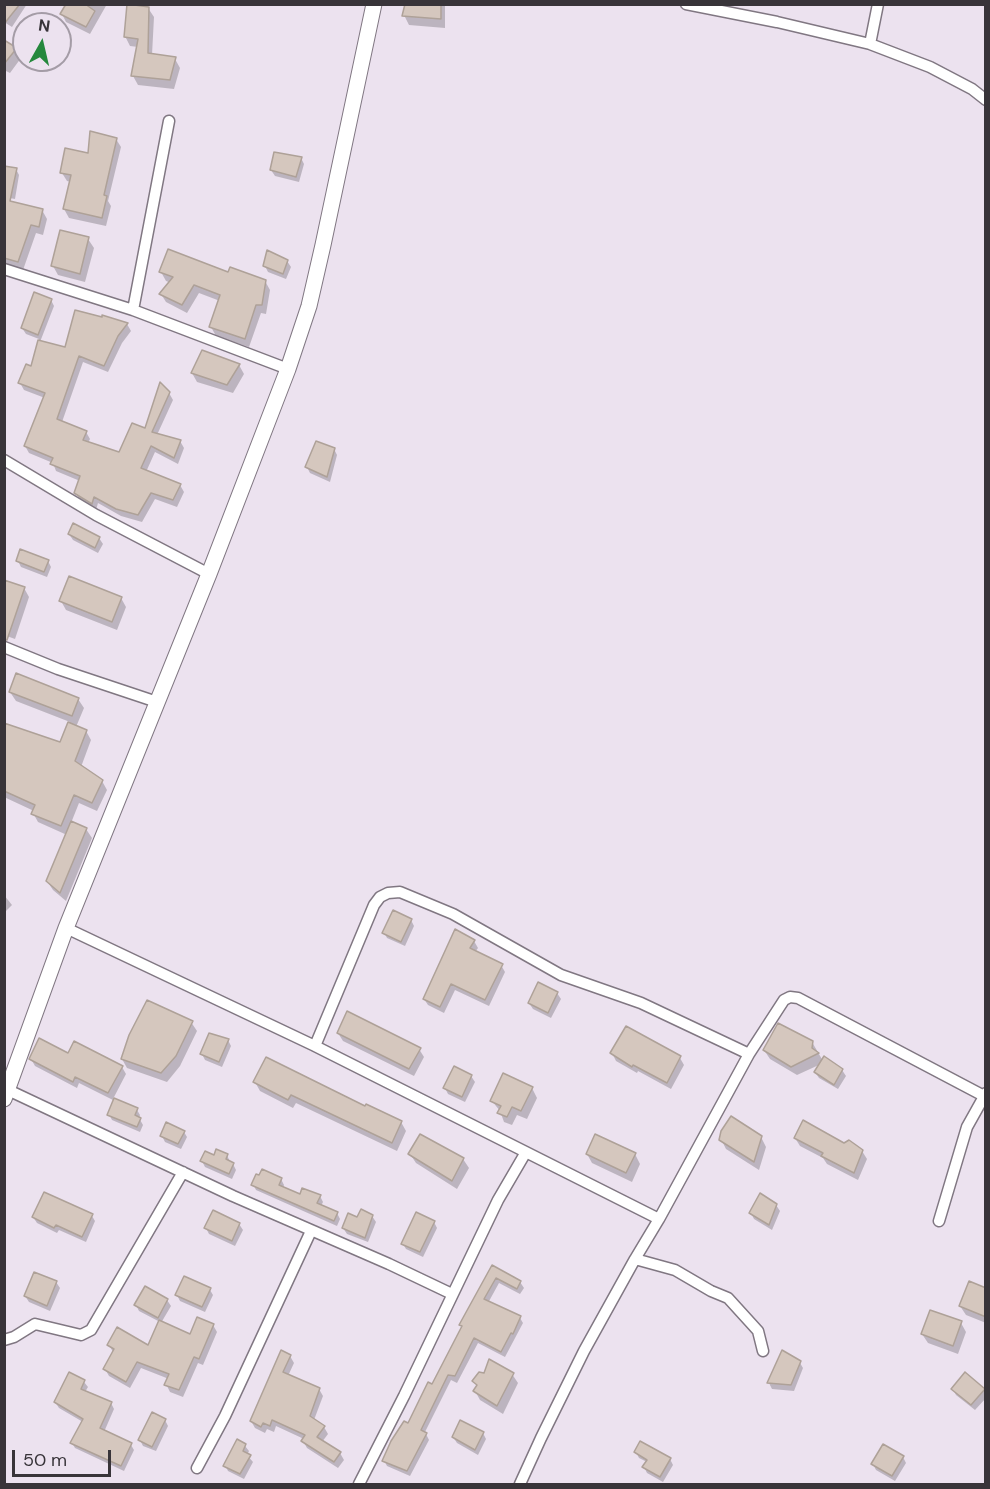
<!DOCTYPE html>
<html>
<head>
<meta charset="utf-8">
<style>
	body { margin:0 }
	#map { position:relative; width:990px; height:1489px; overflow:hidden; background:#ece2ef; font-family:"DM Sans",sans-serif }
	canvas { display:block }
	.frame { position:absolute; inset:0; border:6px solid #383439; pointer-events:none }
	.north { position:absolute; left:12px; top:12px; width:60px; height:60px; box-sizing:border-box; background:#ece2ef; border:2px solid #a49ca6; border-radius:50%; rotate:8deg; font-size:16px; font-weight:700; line-height:24px; text-align:center; color:#383439 }
	.north::after { content:''; display:block; margin:auto; width:21px; height:27px; background:#25883d; clip-path:polygon(50% 0,100% 100%,50% 72%,0 100%) }
	.scale { position:absolute; left:12px; top:1450px; width:99px; height:27px; box-sizing:border-box; border:3px solid #383439; border-top:0; padding-left:8px; font-size:18px; line-height:21px; white-space:nowrap; color:#383439; -webkit-text-stroke:4px #ece2ef; paint-order:stroke }
</style>
</head>
<body>
<div id="map">
<canvas width="990" height="1489"></canvas>
<div class="frame"></div>
<div class="north">N</div>
<div class="scale">50 m</div>
</div>
<script>
const g = document.querySelector('canvas').getContext('2d');
g.lineJoin = 'round';
function paint(path, color) { g.fillStyle = color; g.fill(path, 'evenodd'); }
const toPath = rows => new Path2D(rows.map(r => 'M' + r).join(''));
function strokePath(path, color, width, dash) { g.strokeStyle = color; g.lineWidth = width; g.lineCap = dash ? 'butt' : 'round'; g.setLineDash(dash || []); g.stroke(path); }
const shadow = toPath([
	[4,4,27,4,12,27,4,22],
	[67,4,107,4,90,34,66,22,62,14],
	[128,4,148,8,154,17,152,55,175,59,180,68,174,89,138,85,133,76,138,47,130,46,125,36],
	[406,4,445,4,445,28,409,25,404,15],
	[4,42,16,49,21,58,10,73,4,70],
	[116,139,121,147,108,201,111,206,106,226,69,218,64,209,71,182,67,181,62,173],
	[301,158,304,164,299,182,275,176,271,170],
	[16,169,19,175,15,199,4,197],
	[42,210,47,219,43,235,36,233,23,270,4,264,4,212],
	[88,239,94,248,85,282,58,275,53,266],
	[287,261,291,267,286,279,268,272,265,266],
	[161,272,229,274,265,281,270,290,266,314,261,313,249,347,216,336,211,327,220,301,199,293,187,313,166,302,161,294,171,283,166,281],
	[51,300,54,306,40,342,66,349,127,324,131,331,122,343,108,372,83,362,62,422,86,432,90,439,88,443,120,454,145,430,169,393,173,400,157,435,180,441,184,448,178,464,155,452,146,472,180,485,184,492,177,507,155,499,142,522,121,516,98,503,96,510,80,500,76,493,80,481,56,471,53,463,29,453,25,446,45,398,24,390,20,383,32,368,39,339,26,334,22,328],
	[239,365,244,374,233,393,197,382,192,373],
	[334,449,337,455,330,482,310,473,307,467],
	[69,534,99,538,103,544,98,553,73,540],
	[18,561,48,561,51,567,47,577,21,567],
	[24,588,29,597,15,639,4,635],
	[121,598,126,607,117,630,66,610,61,601],
	[10,692,78,699,84,708,76,727,86,731,91,740,81,767,102,781,107,790,97,811,79,803,71,823,86,829,92,838,66,901,53,890,47,881,67,835,38,822,33,813,34,811,4,797,4,724,61,744,70,722,16,701],
	[4,895,12,905,4,913],
	[411,920,414,926,405,946,387,938,384,932],
	[474,941,478,948,475,952,501,965,505,972,489,1006,455,990,444,1013,428,1005,424,999],
	[539,984,557,993,561,999,551,1018,533,1009,529,1003],
	[191,1022,197,1031,180,1066,167,1082,127,1068,122,1059],
	[210,1033,228,1040,231,1046,222,1067,205,1060,202,1054],
	[338,1033,419,1049,424,1057,414,1076,343,1041],
	[812,1042,823,1061,825,1058,842,1070,846,1076,838,1089,819,1078,815,1072,821,1064,797,1075,770,1059,764,1050],
	[612,1053,680,1058,684,1065,671,1089,638,1071,637,1073,616,1061],
	[68,1055,122,1067,126,1074,113,1099,137,1110,140,1115,139,1118,143,1125,140,1132,112,1120,109,1114,115,1101,79,1083,77,1088,35,1066,31,1059],
	[471,1076,475,1082,465,1102,448,1094,445,1088],
	[255,1082,366,1108,401,1122,406,1131,397,1151,296,1103,293,1108,260,1091],
	[532,1088,537,1098,527,1119,517,1115,512,1125,504,1122,500,1111,492,1101],
	[184,1132,187,1137,181,1149,165,1142,162,1136],
	[761,1137,766,1147,759,1170,726,1149,721,1139],
	[795,1138,844,1145,862,1151,867,1159,858,1180,827,1164,823,1158,800,1146],
	[410,1154,463,1159,469,1168,457,1189,416,1163],
	[587,1154,635,1154,640,1164,632,1182,592,1163],
	[227,1155,230,1162,233,1164,236,1170,232,1179,205,1167,202,1161],
	[281,1179,284,1185,283,1188,301,1196,320,1196,323,1202,321,1206,337,1213,340,1219,337,1226,256,1190,253,1184],
	[776,1205,780,1211,772,1230,754,1219,751,1213],
	[92,1216,95,1221,86,1242,59,1230,57,1233,37,1223,33,1217],
	[372,1216,376,1222,368,1242,347,1234,343,1228,358,1219],
	[434,1222,437,1228,423,1257,406,1249,403,1244],
	[239,1224,243,1230,235,1246,209,1234,206,1228],
	[492,1267,520,1282,524,1288,520,1294,499,1283,488,1303,520,1318,523,1323,505,1357,478,1343,457,1383,451,1380,425,1432,429,1440,410,1476,387,1466,384,1460,433,1386,463,1328,461,1325],
	[56,1282,60,1288,50,1311,29,1302,25,1296],
	[986,1289,986,1323,966,1315,960,1306],
	[210,1290,213,1295,205,1312,180,1301,177,1295],
	[167,1300,171,1306,161,1323,191,1336,213,1325,217,1332,203,1365,198,1363,183,1397,170,1392,166,1384,169,1379,141,1368,130,1388,109,1376,105,1369,113,1352,109,1345,149,1347,160,1322,139,1311,136,1305],
	[961,1323,966,1332,958,1354,928,1343,922,1334],
	[783,1352,800,1363,803,1368,794,1391,772,1389,769,1383],
	[290,1356,294,1363,288,1376,319,1389,323,1396,314,1420,324,1427,328,1434,322,1442,340,1453,344,1460,338,1468,307,1448,303,1441,304,1439,276,1426,274,1432,267,1429,265,1433,255,1428,251,1421],
	[69,1374,84,1382,88,1387,85,1392,111,1403,114,1409,104,1432,131,1445,134,1450,124,1471,75,1448,72,1443,83,1422,59,1408,55,1402],
	[512,1374,518,1383,503,1414,480,1400,475,1391,478,1387,474,1381,485,1375],
	[953,1389,984,1390,986,1398,975,1410,956,1395],
	[165,1420,168,1426,156,1451,143,1446,140,1440],
	[483,1433,486,1439,478,1455,457,1443,453,1437],
	[245,1446,249,1451,247,1455,253,1462,244,1479,228,1471,225,1465],
	[636,1452,670,1459,673,1465,663,1482,647,1473,644,1467,647,1462,639,1458],
	[903,1457,906,1463,895,1481,876,1470,873,1464]
]);
const building = toPath([
	[4,4,20,4,4,24,4,4],
	[66,4,85,4,95,11,86,27,60,14,66,4],
	[127,4,149,7,148,53,176,57,170,80,131,76,138,39,124,37,127,4],
	[405,4,441,4,441,19,402,16,405,4],
	[4,40,17,48,4,64,4,40],
	[90,131,117,138,104,195,107,196,102,218,63,209,71,175,60,173,65,148,88,153,90,131],
	[274,152,302,157,296,177,270,170,274,152],
	[4,166,17,168,10,201,43,209,39,227,31,225,18,262,4,258,4,166],
	[60,230,89,237,80,274,51,266,60,230],
	[168,249,228,272,230,267,266,280,262,305,256,305,245,339,209,327,220,295,194,285,182,305,159,294,173,277,159,272,168,249],
	[267,250,288,260,283,274,263,266,267,250],
	[34,292,52,299,38,335,21,328,34,292],
	[75,310,102,317,102,315,128,323,118,336,104,366,79,356,57,419,87,431,83,440,119,452,132,423,145,428,160,382,170,392,152,432,181,440,174,458,151,446,141,468,181,484,173,500,151,493,138,515,116,509,94,497,92,504,74,493,80,476,50,464,53,458,24,446,45,393,18,383,26,364,31,366,38,340,65,347,75,310],
	[202,350,240,364,227,385,191,373,202,350],
	[316,441,335,448,327,477,305,467,316,441],
	[73,523,100,537,95,548,68,534,73,523],
	[20,549,49,560,44,572,16,561,20,549],
	[69,576,122,597,112,622,59,601,69,576],
	[4,580,25,587,7,640,4,640,4,580],
	[16,673,79,698,72,716,9,692,16,673],
	[68,722,87,730,75,761,103,780,92,803,74,795,61,826,31,814,35,805,4,791,4,723,60,742,68,722],
	[71,821,87,828,60,893,46,881,71,821],
	[393,910,412,919,401,942,382,933,393,910],
	[455,929,475,940,470,948,503,964,485,1000,451,984,440,1007,423,999,455,929],
	[538,982,558,992,548,1013,528,1003,538,982],
	[147,1000,193,1021,176,1056,161,1073,121,1059,129,1035,147,1000],
	[347,1011,421,1048,409,1069,337,1033,347,1011],
	[778,1023,813,1041,812,1048,819,1053,791,1067,763,1050,778,1023],
	[626,1026,681,1056,667,1083,633,1065,632,1067,610,1053,626,1026],
	[209,1033,229,1039,219,1062,200,1054,209,1033],
	[39,1038,68,1053,74,1041,123,1066,108,1093,75,1077,73,1082,29,1059,39,1038],
	[824,1056,843,1069,834,1085,814,1072,824,1056],
	[266,1057,365,1106,366,1104,402,1121,392,1143,291,1095,288,1100,253,1082,266,1057],
	[454,1066,472,1075,462,1097,443,1088,454,1066],
	[503,1073,533,1087,521,1111,512,1107,507,1117,497,1113,501,1106,490,1101,503,1073],
	[114,1098,138,1108,135,1115,141,1118,137,1127,107,1115,114,1098],
	[731,1116,762,1136,754,1162,719,1140,721,1131,731,1116],
	[803,1120,844,1143,849,1140,863,1150,854,1173,821,1156,823,1153,794,1138,803,1120],
	[166,1122,185,1131,178,1144,160,1136,166,1122],
	[420,1134,464,1158,452,1181,408,1154,420,1134],
	[595,1134,636,1153,626,1173,586,1154,595,1134],
	[216,1149,228,1154,226,1159,234,1163,229,1174,200,1161,205,1151,214,1155,216,1149],
	[262,1169,282,1178,279,1185,300,1194,302,1188,321,1195,317,1203,338,1212,334,1221,251,1185,256,1174,259,1175,262,1169],
	[44,1192,93,1214,82,1237,56,1225,54,1228,32,1217,44,1192],
	[760,1193,777,1204,769,1225,749,1213,760,1193],
	[361,1209,373,1215,365,1238,342,1228,348,1213,357,1217,361,1209],
	[213,1210,240,1223,232,1241,204,1228,213,1210],
	[416,1212,435,1221,420,1252,401,1244,416,1212],
	[492,1265,521,1281,517,1289,496,1278,484,1299,521,1316,513,1334,511,1333,501,1352,474,1338,455,1376,448,1375,421,1430,427,1433,407,1471,382,1461,391,1441,404,1421,408,1423,428,1382,432,1384,462,1326,459,1325,492,1265],
	[34,1272,57,1281,47,1306,24,1296,34,1272],
	[184,1276,211,1288,202,1307,175,1295,184,1276],
	[969,1281,986,1288,986,1317,959,1306,969,1281],
	[145,1286,168,1299,158,1318,134,1305,145,1286],
	[930,1310,962,1321,953,1346,921,1334,930,1310],
	[197,1317,214,1324,199,1359,194,1357,179,1390,164,1385,169,1374,137,1362,126,1382,103,1369,114,1349,107,1345,117,1327,148,1345,159,1320,190,1334,197,1317],
	[281,1350,291,1355,283,1372,320,1388,310,1416,325,1426,317,1437,341,1452,334,1462,301,1441,305,1435,272,1420,270,1426,263,1423,261,1427,250,1421,281,1350],
	[782,1350,801,1361,791,1385,767,1383,782,1350],
	[489,1359,514,1373,497,1406,473,1391,477,1385,472,1381,479,1372,484,1373,489,1359],
	[69,1372,85,1380,81,1389,112,1402,100,1428,132,1443,121,1466,70,1443,83,1419,54,1402,69,1372],
	[965,1372,985,1389,971,1405,951,1389,965,1372],
	[152,1412,166,1419,152,1447,138,1440,152,1412],
	[460,1420,484,1432,475,1450,452,1437,460,1420],
	[237,1439,246,1444,243,1451,251,1455,240,1474,223,1466,237,1439],
	[640,1441,671,1458,660,1477,642,1467,647,1460,634,1452,640,1441],
	[883,1444,904,1456,892,1476,871,1464,883,1444]
]);
const street = toPath([
	[686,4,777,22,870,44,930,67,972,89,986,100],
	[870,44,878,4],
	[4,269,133,310,288,369],
	[133,310,169,121],
	[4,460,96,515,209,574],
	[4,647,58,669,157,702],
	[66,928,315,1046,659,1219],
	[315,1046,374,905,380,897,388,893,400,892,453,914,561,975,641,1003,749,1054],
	[8,1090,233,1196,389,1264,452,1294],
	[939,1221,967,1127,986,1093],
	[635,1259,675,1270,711,1291,728,1298,758,1331,763,1351],
	[4,1340,14,1337,35,1324,81,1335,91,1330,183,1172],
	[197,1468,225,1416,311,1231],
	[359,1484,404,1396,498,1200,526,1152],
	[520,1484,541,1438,584,1351,635,1259,659,1219,749,1054,784,1000,790,997,798,998,984,1096]
]);
const secondary = toPath([
	[4,1099,66,928,209,574,288,369,309,306,323,245,374,4]
]);
paint(shadow, '#0003');
paint(building, '#d5c7be');
strokePath(building, '#aea198', 1.5);
strokePath(street, '#807782', 13);
strokePath(secondary, '#807782', 17);
strokePath(street, '#fff', 10);
strokePath(secondary, '#fff', 15);
</script>
</body>
</html>
